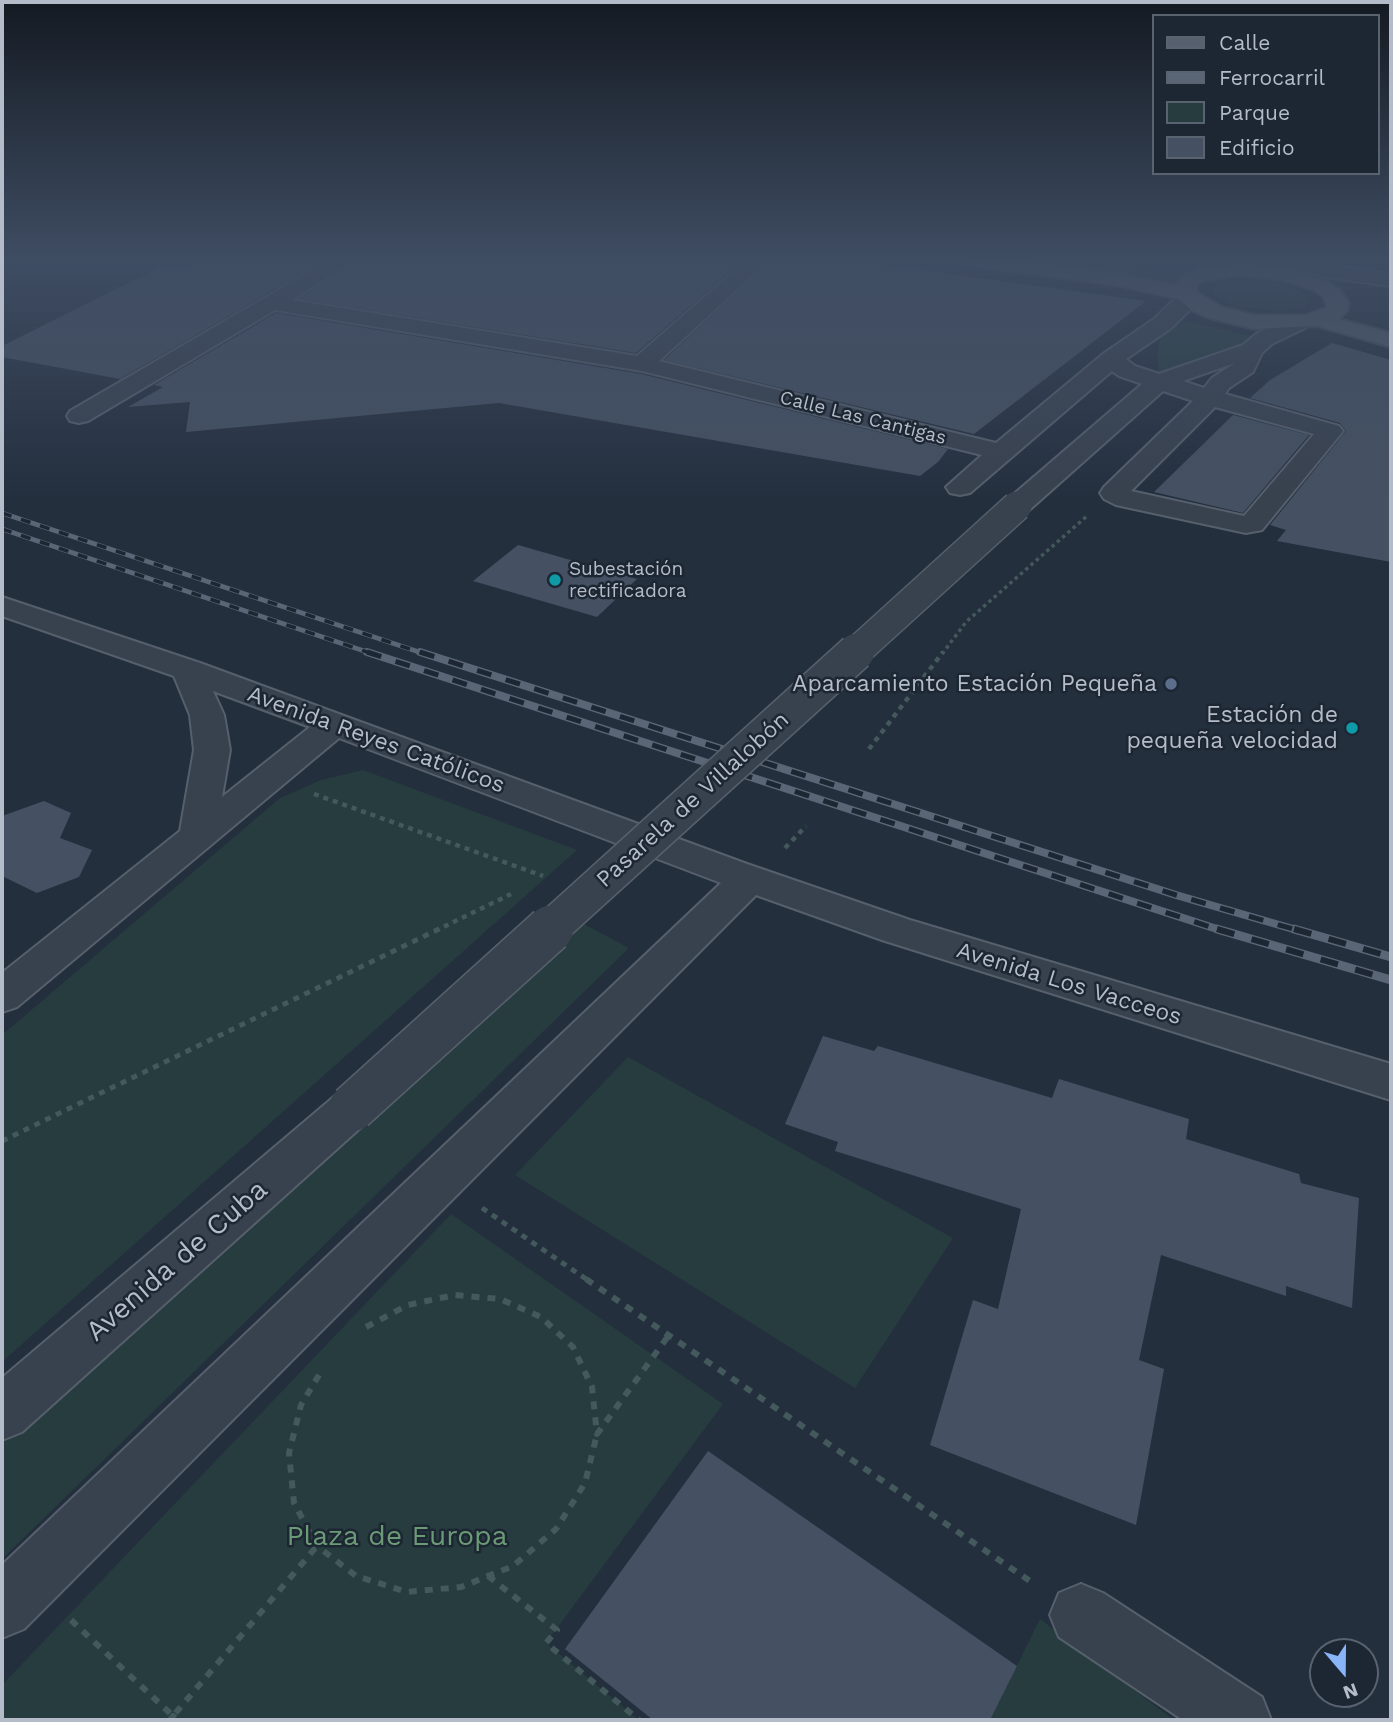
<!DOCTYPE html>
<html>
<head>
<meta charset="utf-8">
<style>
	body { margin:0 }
	#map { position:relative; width:1393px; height:1722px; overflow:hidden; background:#242f3e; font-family:"Work Sans",sans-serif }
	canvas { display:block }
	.frame { position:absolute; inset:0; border:4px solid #b4bcc9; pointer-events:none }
	.legend { position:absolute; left:1152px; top:14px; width:228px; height:161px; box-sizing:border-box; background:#1d2633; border:2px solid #59626f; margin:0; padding:9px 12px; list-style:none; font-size:21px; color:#b4bcc9 }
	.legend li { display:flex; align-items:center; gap:14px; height:35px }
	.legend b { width:35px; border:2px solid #59626f }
	.north { position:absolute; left:1309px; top:1638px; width:70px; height:70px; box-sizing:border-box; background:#1d2633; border:2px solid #59626f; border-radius:50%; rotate:160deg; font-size:19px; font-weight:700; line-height:28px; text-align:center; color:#b4bcc9 }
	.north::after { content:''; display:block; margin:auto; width:24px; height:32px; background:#8ab4f8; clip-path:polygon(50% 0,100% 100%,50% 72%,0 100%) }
</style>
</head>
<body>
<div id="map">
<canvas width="1393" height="1722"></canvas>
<div class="frame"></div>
<ul class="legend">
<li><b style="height:9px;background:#56606e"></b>Calle</li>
<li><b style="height:9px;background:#5a6575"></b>Ferrocarril</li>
<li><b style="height:19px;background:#263c3f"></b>Parque</li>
<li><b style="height:19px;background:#455162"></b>Edificio</li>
</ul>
<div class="north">N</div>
</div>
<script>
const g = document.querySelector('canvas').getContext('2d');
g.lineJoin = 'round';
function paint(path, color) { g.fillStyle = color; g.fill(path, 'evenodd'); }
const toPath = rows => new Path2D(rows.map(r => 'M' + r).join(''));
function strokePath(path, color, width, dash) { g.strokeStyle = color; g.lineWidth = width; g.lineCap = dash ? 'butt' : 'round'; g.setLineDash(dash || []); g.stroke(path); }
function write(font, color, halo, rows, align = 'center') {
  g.font = font + ' "Work Sans",sans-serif'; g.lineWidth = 5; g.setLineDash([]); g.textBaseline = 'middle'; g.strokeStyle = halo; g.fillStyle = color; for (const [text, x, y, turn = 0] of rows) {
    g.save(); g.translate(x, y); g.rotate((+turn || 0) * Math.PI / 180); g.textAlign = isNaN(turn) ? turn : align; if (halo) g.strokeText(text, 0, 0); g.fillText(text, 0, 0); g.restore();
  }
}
const green = toPath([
	[973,260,1108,260,1203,274,1186,294],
	[1235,279,1264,280,1291,286,1307,296,1308,302,1305,306,1282,312,1235,306,1215,296,1213,290,1216,285],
	[1167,317,1264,339,1160,381,1157,357,1162,324],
	[363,770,577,850,2,1362,2,1035,280,798,321,780],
	[582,923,629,948,2,1559,2,1438],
	[628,1057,953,1238,855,1388,515,1175],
	[451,1214,723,1404,546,1643,639,1720,2,1720,2,1685],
	[1040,1619,1174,1720,990,1720]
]);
const building = toPath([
	[201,260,325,260,120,379,2,357,2,346,164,265,185,268],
	[357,260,743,260,636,353,299,299],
	[772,260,851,260,1146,301,974,434,664,360],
	[276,313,641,374,948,449,938,462,920,476,499,403,186,432,190,402,128,407,163,387,154,385],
	[1332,343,1391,360,1391,562,1277,541,1286,530,1270,525,1346,431,1340,423,1250,398,1270,380],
	[1233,415,1309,435,1243,513,1154,492],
	[518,545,637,579,597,617,473,581],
	[44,801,71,813,60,838,92,850,79,877,37,893,2,876,2,816],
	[823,1036,874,1051,878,1046,1052,1098,1059,1079,1189,1119,1186,1139,1299,1174,1301,1183,1359,1198,1352,1308,1286,1286,1286,1296,1161,1255,1139,1360,1164,1369,1136,1525,930,1445,973,1300,998,1309,1021,1209,835,1151,838,1142,785,1124],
	[708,1451,1017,1666,990,1720,653,1720,565,1649]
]);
const pathFar3 = toPath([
	[942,654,966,622,1087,516]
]);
const pathFar2 = toPath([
	[869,749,943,652],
	[314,794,543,876],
	[785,848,806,826],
	[435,931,511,894]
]);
const pathFar1 = toPath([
	[2,1141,439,929],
	[482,1208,589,1281]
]);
const path = toPath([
	[586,1279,1033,1583],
	[366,1327,408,1305,455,1295,500,1299,541,1317,573,1347,592,1387,597,1434,669,1335],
	[319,1375,301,1405,289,1453,294,1503,317,1546,356,1576,407,1592,461,1587,513,1566,556,1529,585,1483,597,1434],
	[488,1576,557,1630,546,1643,639,1720],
	[71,1620,173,1716,317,1546],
	[170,1720,173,1716,178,1720]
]);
const minor = toPath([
	[330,260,355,260,292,300,637,356,747,260,769,260,659,361,996,443,1103,354,1154,319,1181,293,1189,292,1197,293,1200,298,1197,303,1170,329,1126,359,1135,366,1159,374,1243,345,1256,334,1289,318,1305,318,1308,323,1305,328,1272,344,1262,353,1253,372,1229,388,1225,394,1339,426,1343,431,1262,530,1246,533,1116,505,1104,499,1100,493,1104,487,1193,401,1163,391,1027,512,1017,514,1007,512,1003,506,1007,500,1142,384,1119,376,1112,371,970,493,960,495,950,493,946,487,982,455,642,371,275,310,88,421,79,423,70,421,67,416,70,411,330,260],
	[1235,363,1212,378,1204,388,1183,381,1235,363],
	[1215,407,1314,434,1244,516,1131,491,1215,407],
	[1281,260,1311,260,1327,265,1391,274,1391,286,1324,277,1284,264,1281,260],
	[2,597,200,663,747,864,910,920,1391,1064,1391,1100,882,940,756,895,24,1629,2,1638,2,1565,721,883,339,738,17,1007,2,1012,2,973,180,831,194,750,190,715,174,676,2,616,2,597],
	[213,691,310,727,222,797,230,750,224,715,213,691],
	[352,1090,368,1095,375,1108,368,1121,22,1432,2,1440,2,1378,336,1095,352,1090],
	[1081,1584,1103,1593,1262,1697,1271,1720,1183,1720,1059,1637,1050,1615,1059,1593,1081,1584]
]);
const major = toPath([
	[963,260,1018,260,1121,274,1175,285,1184,275,1203,268,1241,263,1285,268,1328,282,1340,290,1349,303,1348,310,1339,319,1391,333,1391,347,1317,326,1254,329,1206,317,1191,310,1179,299,1121,286,973,266,966,264,963,260],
	[1241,275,1282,280,1314,290,1324,298,1327,307,1306,315,1254,315,1222,307,1196,292,1198,283,1207,280,1241,275]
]);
const railFar2 = toPath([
	[2,513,425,654],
	[2,529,373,654]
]);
const railFar1 = toPath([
	[367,652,1223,931],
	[420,652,1176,895,1300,931]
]);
const rail = toPath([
	[1217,929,1391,980],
	[1294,929,1391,957]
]);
const minorBridgeFar2 = toPath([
	[854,654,1017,506]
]);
const minorBridgeFar1 = toPath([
	[548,931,856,652]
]);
const minorBridge = toPath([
	[352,1108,550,929]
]);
const markers = [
	[555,580,7,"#0f9aa8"],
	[1171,684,7,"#5c6f8a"],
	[1352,728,7,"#0f9aa8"]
];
const farStreetnames = [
	["Calle Las Cantigas",863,418,14]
];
const farPoinames = [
	["Subestación",569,569],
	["rectificadora",569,591]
];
const poiNames = [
	["Aparcamiento Estación Pequeña",1157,684],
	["Estación de",1338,715],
	["pequeña velocidad",1338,741]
];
const streetNames = [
	["Avenida Reyes Católicos",376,740,20],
	["Pasarela de Villalobón",693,800,-42],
	["Avenida Los Vacceos",1069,984,17]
];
const nearStreetnames = [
	["Avenida de Cuba",177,1261,-41]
];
const nearParknames = [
	["Plaza de Europa",397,1537]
];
paint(green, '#263c3f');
paint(building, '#455162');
strokePath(minor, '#565f6c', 4);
strokePath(major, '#414a57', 4);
strokePath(pathFar3, '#44595c', 3.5, [3.5, 3.5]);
strokePath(pathFar2, '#44595c', 4.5, [5, 5]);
strokePath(pathFar1, '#44595c', 5, [6, 6]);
strokePath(path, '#44595c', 6, [8, 8]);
paint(minor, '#38414e');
paint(major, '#56606e');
strokePath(railFar2, '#5a6575', 5);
strokePath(railFar1, '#5a6575', 8);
strokePath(rail, '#5a6575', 9);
strokePath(railFar2, '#1d2633', 3.5, [10]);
strokePath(railFar1, '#1d2633', 5, [15]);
strokePath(rail, '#1d2633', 6, [18]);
strokePath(minorBridgeFar2, '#565f6c', 32, []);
strokePath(minorBridgeFar1, '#565f6c', 39, []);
strokePath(minorBridge, '#565f6c', 49, []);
strokePath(minorBridgeFar2, '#38414e', 29);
strokePath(minorBridgeFar1, '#38414e', 36);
strokePath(minorBridge, '#38414e', 46);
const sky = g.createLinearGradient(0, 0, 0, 501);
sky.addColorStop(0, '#141a22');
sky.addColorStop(0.52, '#3f4d63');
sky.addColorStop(1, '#3f4d6300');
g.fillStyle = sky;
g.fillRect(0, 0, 1393, 501);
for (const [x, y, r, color] of markers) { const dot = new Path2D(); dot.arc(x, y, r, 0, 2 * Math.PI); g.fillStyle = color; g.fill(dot); strokePath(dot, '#1d2633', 2.5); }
write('19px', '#b4bcc9', '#1d2633', farStreetnames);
write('19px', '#b4bcc9', '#1d2633', farPoinames, 'left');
write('23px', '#b4bcc9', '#1d2633', poiNames, 'right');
write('23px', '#b4bcc9', '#1d2633', streetNames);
write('28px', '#b4bcc9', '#1d2633', nearStreetnames);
write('28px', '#6b9a76', '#1d2633', nearParknames);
</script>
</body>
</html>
